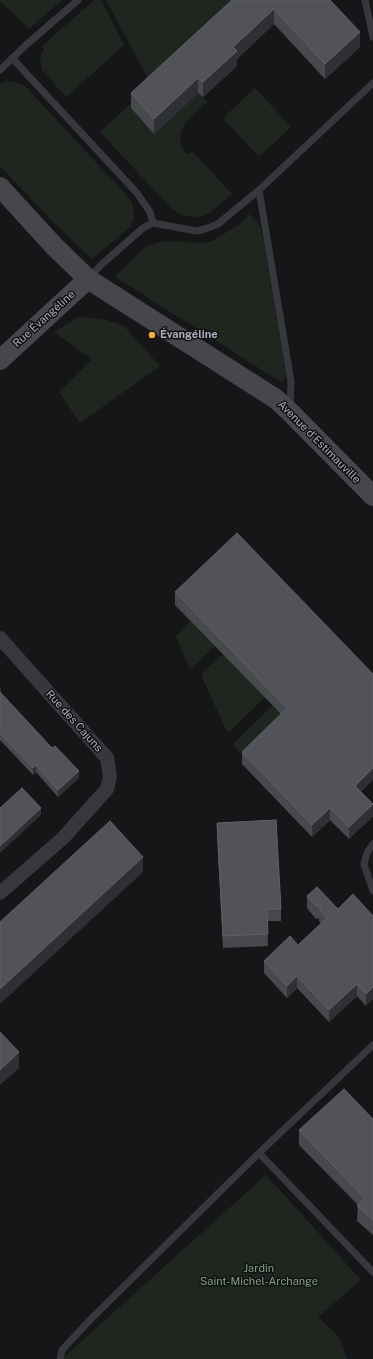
<!DOCTYPE html>
<html>
<head>
<meta charset="utf-8">
<style>
	body { margin:0 }
	canvas { display:block; background:#161618 }
</style>
</head>
<body>
<canvas width="373" height="1359"></canvas>
<script>
const g = document.querySelector('canvas').getContext('2d');
g.lineJoin = 'round';
function paint(path, color) { g.fillStyle = color; g.fill(path, 'evenodd'); }
const toPath = rows => new Path2D(rows.map(r => 'M' + r).join(''));
function strokePath(path, color, width, dash) { g.strokeStyle = color; g.lineWidth = width; g.lineCap = dash ? 'butt' : 'round'; g.setLineDash(dash || []); g.stroke(path); }
function write(font, color, halo, rows, align = 'center') {
  g.font = font + ' "Public Sans",sans-serif'; g.lineWidth = 3; g.setLineDash([]); g.textBaseline = 'middle'; g.strokeStyle = halo; g.fillStyle = color; for (const [text, x, y, turn = 0] of rows) {
    g.save(); g.translate(x, y); g.rotate((+turn || 0) * Math.PI / 180); g.textAlign = isNaN(turn) ? turn : align; if (halo) g.strokeText(text, 0, 0); g.fillText(text, 0, 0); g.restore();
  }
}
const green = toPath([
	[0,0,62,0,29,29,0,1],
	[94,0,101,0,124,45,66,97,42,70,40,57,44,49,42,46],
	[106,0,240,0,153,88],
	[6,81,18,83,25,86,129,198,132,203,134,214,133,221,130,227,92,259,50,219,0,166,0,84],
	[255,88,291,127,259,157,223,118],
	[198,93,207,102,186,122,182,130,180,137,181,146,187,154,193,152,232,194,212,211,206,215,196,217,186,216,178,213,171,208,100,132,138,97],
	[249,214,259,224,263,237,286,374,285,378,281,382,117,278,116,275,145,247,157,243,167,241,201,243,212,241,239,225],
	[78,317,102,319,123,325,160,366,80,423,59,392,92,359,54,332],
	[191,621,215,646,192,668,189,667,176,636],
	[223,654,265,697,229,732,227,732,202,677,202,673],
	[273,705,287,720,246,759,234,746,234,743],
	[266,1175,361,1280,318,1317,339,1337,347,1359,62,1359]
]);
const lane = toPath([
	[365,0,373,37],
	[12,58,137,193,150,212,153,223],
	[0,70,26,45,78,0],
	[259,190,291,381,290,407],
	[89,278,101,265,143,228,153,223,197,231,208,228,218,224,259,190,373,83],
	[373,844,367,853,364,864,373,891],
	[373,1045,259,1153,373,1272],
	[60,1359,62,1350,90,1320,259,1153]
]);
const street = toPath([
	[0,638,107,758,110,777,107,789,63,838,0,893]
]);
const secondary = toPath([
	[0,187,54,246,88,279,276,399,290,412,373,496],
	[0,360,88,279]
]);
const wall = toPath([
	[232,0,330,0,360,47,325,79,274,24,237,59,237,66,203,97,198,93,154,134,131,108,131,93],
	[175,592,373,674,361,792,373,816,349,839,330,820,312,837,242,764,242,752,281,714,175,605],
	[0,686,1,694,79,778,58,797,36,772,33,775,0,740],
	[217,823,281,909,281,921,267,921,268,946,223,948,217,835],
	[307,896,338,909,373,916,366,1006,357,996,329,1022,297,988,287,998,264,973,264,961,298,945,321,923,319,921,319,918,316,919,307,908],
	[373,1119,373,1235,357,1221,358,1205,299,1145,299,1130]
]);
const shadedWall = toPath([
	[274,9,274,24,237,59,237,66,203,97,203,82,233,47],
	[360,32,360,47,325,79,325,64],
	[198,78,198,93,154,134,154,119],
	[1,688,1,695,0,696,0,689],
	[36,765,36,772,33,775,33,768],
	[373,768,373,780,355,798,355,786],
	[79,771,79,778,58,797,58,790],
	[373,804,373,816,349,839,349,827],
	[41,808,41,815,0,853,0,846],
	[330,808,330,820,312,837,312,825],
	[143,857,143,872,0,1004,0,989],
	[297,976,297,988,287,998,287,986],
	[357,984,357,996,329,1022,329,1010],
	[373,987,373,999,366,1006,366,994],
	[19,1052,19,1068,0,1085,0,1070]
]);
const building = toPath([
	[232,0,330,0,360,32,325,64,274,9,233,47,237,51,203,82,198,78,154,119,131,93,232,0],
	[237,533,373,674,373,768,355,786,373,804,349,827,330,808,312,825,242,752,287,708,175,592,237,533],
	[0,692,52,748,55,746,79,771,58,790,36,765,33,768,0,733,0,692],
	[22,788,41,808,0,846,0,808,22,788],
	[276,820,281,909,265,909,267,912,268,934,223,936,217,823,276,820],
	[110,821,143,857,0,989,0,922,110,821],
	[317,887,338,909,353,894,373,916,373,987,366,994,357,984,329,1010,297,976,287,986,264,961,290,936,298,945,327,918,319,909,322,906,316,906,307,896,317,887],
	[0,1032,19,1052,0,1070,0,1032],
	[344,1089,373,1119,373,1220,357,1206,365,1198,299,1130,344,1089]
]);
const markers = [
	[152,335,4,"#f2b134"]
];
const streetNames = [
	["Rue Évangéline",44,319,-42],
	["Avenue d'Estimauville",319,442,45],
	["Rue des Cajuns",74,721,48]
];
const poiNames = [
	["Évangéline",160,335]
];
const parkNames = [
	["Jardin",259,1269],
	["Saint-Michel-Archange",259,1282]
];
paint(green, '#1e261f');
strokePath(lane, '#37383d', 7);
strokePath(street, '#37383d', 14);
strokePath(secondary, '#45474d', 20);
paint(wall, '#47494d');
paint(shadedWall, '#2f3033');
paint(building, '#525359');
strokePath(building, '#5f6168', 1);
for (const [x, y, r, color] of markers) { const dot = new Path2D(); dot.arc(x, y, r, 0, 2 * Math.PI); g.fillStyle = color; g.fill(dot); strokePath(dot, '#111113', 1.5); }
write('11px', '#a8adb8', '#111113', streetNames);
write('bold 11px', '#a8adb8', '#111113', poiNames, 'left');
write('11px', '#7fa381', '#111113', parkNames);
</script>
</body>
</html>
